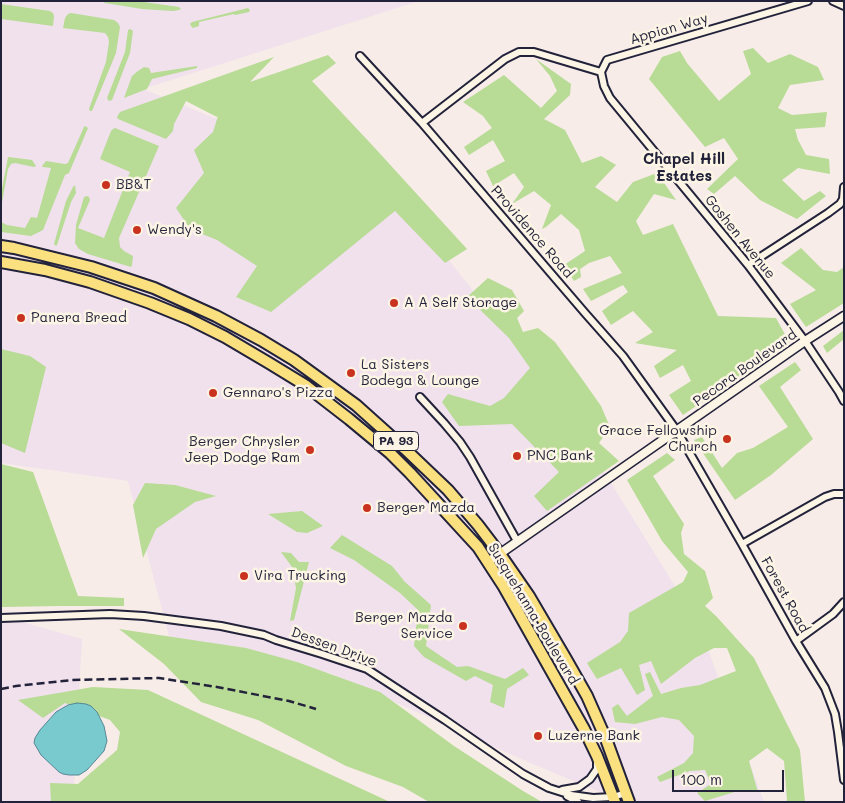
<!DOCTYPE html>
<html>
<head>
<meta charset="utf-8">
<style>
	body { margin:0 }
	#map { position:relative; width:845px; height:803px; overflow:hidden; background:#f7ece8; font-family:Mali,sans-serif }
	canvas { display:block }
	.frame { position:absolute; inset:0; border:2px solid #22223b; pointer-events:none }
	.scale { position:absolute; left:672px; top:770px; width:112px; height:22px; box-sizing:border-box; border:2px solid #22223b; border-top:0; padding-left:6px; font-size:15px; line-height:18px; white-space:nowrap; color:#22223b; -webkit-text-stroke:4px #fcf5e5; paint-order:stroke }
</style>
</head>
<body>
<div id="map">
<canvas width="845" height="803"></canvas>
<div class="frame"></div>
<div class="scale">100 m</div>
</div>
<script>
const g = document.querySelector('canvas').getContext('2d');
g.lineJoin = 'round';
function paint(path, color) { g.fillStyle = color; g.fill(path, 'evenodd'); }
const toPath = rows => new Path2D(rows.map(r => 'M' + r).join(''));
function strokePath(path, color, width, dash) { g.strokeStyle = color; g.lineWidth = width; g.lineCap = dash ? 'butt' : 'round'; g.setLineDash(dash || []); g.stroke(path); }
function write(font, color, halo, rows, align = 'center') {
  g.font = font + ' Mali,sans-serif'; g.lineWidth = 5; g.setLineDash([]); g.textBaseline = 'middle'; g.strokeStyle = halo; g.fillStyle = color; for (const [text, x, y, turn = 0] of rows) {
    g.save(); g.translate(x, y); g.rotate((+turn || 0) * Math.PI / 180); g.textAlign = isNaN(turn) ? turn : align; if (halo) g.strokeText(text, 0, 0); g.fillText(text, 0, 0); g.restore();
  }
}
const built = toPath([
	[1,1,419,1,143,89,394,191,559,399,699,625,764,802,624,802,528,762,330,673,172,647,128,481,1,463],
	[1,616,82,639,73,802,1,802]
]);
const green = toPath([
	[102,1,137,1,179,7,181,9,179,10,173,11,142,9,105,3],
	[1,4,50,11,53,13,54,16,53,26,1,19],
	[248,8,250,10,249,12,235,15,234,14,199,22,199,26,193,28,191,26,190,24,192,22],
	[71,13,114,20,118,23,120,27,116,53,92,111,90,111,89,109,106,62,109,42,108,37,105,33,63,28,65,18,68,14],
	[130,29,133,31,130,53,112,100,109,101,107,98,125,52,128,30],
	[753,48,768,63,790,54,818,67,824,80,790,85,778,108,792,115,827,112,825,127,795,129,798,140,806,155,829,159,830,174,798,168,782,180,804,201,820,191,826,196,797,219,760,200,735,176,714,194,707,189,738,159,724,138,705,147,649,79,662,57,680,51,687,63,719,101,751,74,743,51],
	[328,55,336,63,312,81,373,146,467,249,445,263,395,211,271,312,236,297,257,266,217,240,190,229,176,208,204,173,194,150,213,132,218,116,217,117,186,101,174,124,173,131,166,139,118,119,117,117,120,112,274,57,250,82],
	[536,59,571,84,570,95,544,119,565,130,582,163,601,156,616,165,595,187,617,202,633,182,657,173,676,200,654,194,636,221,643,235,673,224,718,316,776,318,789,342,683,415,669,395,691,381,683,365,660,378,654,366,677,350,635,343,653,332,633,311,611,325,602,311,628,292,623,285,591,301,583,289,622,273,610,256,589,263,580,269,581,277,574,281,564,265,585,251,579,230,561,214,546,227,542,229,551,205,534,191,512,204,524,187,514,173,493,186,486,171,505,161,493,140,469,155,464,147,492,128,483,116,463,102,504,75,541,108,557,91,550,76],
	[197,66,197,68,152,79,147,89,124,98,132,76,138,71,144,67,149,68,151,73],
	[85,126,88,128,69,173,65,175,43,230,31,236,1,232,1,222,7,225,25,228,31,217,37,218,51,168,43,167,42,166,46,161,65,164,68,163,84,127],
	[115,128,159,146,119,238,120,247,124,251,133,256,132,265,131,267,88,254,79,249,75,243,76,225,84,197,87,196,89,197,90,200,78,228,104,238,130,172,100,159,111,131,113,129],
	[8,157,32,160,36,166,34,167,15,163,11,164,8,169,1,208,1,194],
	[75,185,76,193,71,202,57,245,56,246,54,244,66,201,73,187],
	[801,248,823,270,837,272,844,267,844,303,806,327,790,304,816,290,781,263],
	[488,278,512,290,524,311,517,318,523,332,538,328,555,342,582,379,601,406,610,427,599,443,619,461,547,511,534,496,559,472,512,424,459,426,442,402,448,394,490,406,504,398,530,368,509,338,467,297],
	[844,330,844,339,827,353,823,346],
	[1,349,30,356,46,367,25,453,1,443],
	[795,362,801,370,780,387,813,439,771,475,735,500,694,440,702,437,722,468,737,453,753,448,788,427,759,386],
	[667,453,675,460,653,476,684,524,681,533,684,554,705,571,713,598,705,606,716,616,754,658,800,750,805,802,786,802,787,800,784,761,767,748,749,761,758,792,741,790,705,801,697,793,711,784,705,770,690,771,660,782,657,777,684,763,693,753,694,736,679,720,662,717,635,724,615,722,612,708,618,704,627,716,653,696,645,674,650,672,661,694,681,688,700,685,736,671,727,648,714,648,695,658,661,684,651,661,639,665,645,690,637,695,621,668,597,679,587,663,620,642,628,631,629,613,683,582,688,572,662,541,627,480],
	[1,464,33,472,78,596,124,598,124,606,60,606,1,607],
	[145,483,175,485,216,496,195,502,156,529,143,558,133,505],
	[302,511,323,526,307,533,297,532,268,514],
	[342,535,392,566,405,582,431,605,426,646,457,667,468,666,505,679,523,668,529,675,507,689,504,708,490,702,493,685,475,676,466,681,424,657,414,646,418,610,400,593,354,560,330,548],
	[281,552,291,553,299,562,309,562,294,620,290,621,296,588,292,567],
	[119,629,246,648,297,662,380,692,454,746,523,791,542,802,429,802,403,787,346,766,258,720,201,702,164,664],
	[93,687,148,690,390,802,51,802,50,783,78,784,117,750,120,732,110,720,65,703,43,718,18,700]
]);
const water = toPath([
	[77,703,86,704,91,706,97,712,104,726,107,741,104,751,87,770,79,775,69,775,63,774,59,772,41,755,34,743,35,738,40,730,56,712,68,705,77,703]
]);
const minor = toPath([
	[833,1,844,6],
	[360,56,422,123,585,313,623,356,677,431,742,544,796,641,825,688,835,714,838,732,844,780],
	[601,72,604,86,610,98,748,265,805,341,839,392,844,401],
	[601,72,607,60,808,1],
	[422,123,505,59,519,52,534,52,601,72],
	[748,265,828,213,840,204,843,199,844,187],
	[420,397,444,423,460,442,470,457,517,541],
	[742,544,825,497,834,494,844,494],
	[1,618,110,614,144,616,221,626,264,635,276,640,322,654,367,669,445,720,523,774,549,788,571,795,593,798,613,797,626,793],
	[796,641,833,614,844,602],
	[562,790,579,787,590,779,597,769,597,762],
	[567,796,578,802]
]);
const tertiary = toPath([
	[488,562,805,341,844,316]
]);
const trunk = toPath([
	[1,246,14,248,91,267,154,288,216,316,261,340,294,360,356,405,405,449,448,490,478,525,500,554,529,596,566,659,587,696,606,739,629,802],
	[1,262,45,270,90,282,150,303,189,319,225,337,269,363,305,385,349,419,390,453,410,473,478,547,504,587,584,729,597,756,615,802]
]);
const rail = toPath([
	[1,689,16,686,72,680,159,678,217,687,289,701,316,709]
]);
const markers = [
	[106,185,5,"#c8321e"],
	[137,230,5,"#c8321e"],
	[394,303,5,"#c8321e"],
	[21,318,5,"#c8321e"],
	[351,373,5,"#c8321e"],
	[213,393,5,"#c8321e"],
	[727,439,5,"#c8321e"],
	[310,450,5,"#c8321e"],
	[517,456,5,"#c8321e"],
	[367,508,5,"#c8321e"],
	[244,576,5,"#c8321e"],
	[463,626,5,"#c8321e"],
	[538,736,5,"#c8321e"]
];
const shields = [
	[396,441,45]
];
const shieldNames = [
	["PA 93",396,441]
];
const streetNames = [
	["Appian Way",669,29,-16],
	["Providence Road",532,232,49],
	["Goshen Avenue",740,237,51],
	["Pecora Boulevard",745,368,-35],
	["Forest Road",785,595,61],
	["Susquehanna Boulevard",533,614,59],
	["Dessen Drive",334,647,20]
];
const poiNames = [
	["BB&T",116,185],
	["Wendy's",147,230],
	["A A Self Storage",404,303],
	["Panera Bread",31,318],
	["La Sisters",361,365],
	["Bodega & Lounge",361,381],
	["Gennaro's Pizza",223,393],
	["Grace Fellowship",717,431,"right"],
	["Church",717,447,"right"],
	["Berger Chrysler",300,442,"right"],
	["Jeep Dodge Ram",300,458,"right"],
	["PNC Bank",527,456],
	["Berger Mazda",377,508],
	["Vira Trucking",254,576],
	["Berger Mazda",453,618,"right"],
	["Service",453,634,"right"],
	["Luzerne Bank",548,736]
];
const neighbourhoodNames = [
	["Chapel Hill",684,159],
	["Estates",684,176]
];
paint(built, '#f1e1ec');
paint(green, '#b8db95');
paint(water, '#79cacf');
strokePath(water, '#568794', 1);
strokePath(minor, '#22223b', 10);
strokePath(tertiary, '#22223b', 11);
strokePath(trunk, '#22223b', 14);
strokePath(minor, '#fcf5e5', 6);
strokePath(tertiary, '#fcf5e5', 8);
strokePath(trunk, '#fbe080', 10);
strokePath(rail, '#22223b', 2.5, [8, 4]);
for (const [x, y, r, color] of markers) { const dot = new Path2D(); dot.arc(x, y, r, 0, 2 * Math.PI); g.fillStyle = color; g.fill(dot); strokePath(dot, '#fcf5e5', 2); }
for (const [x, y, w] of shields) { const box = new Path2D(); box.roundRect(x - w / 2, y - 9.5, w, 19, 4); g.fillStyle = '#fcf5e5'; g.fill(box); strokePath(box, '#22223b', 1); }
write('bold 12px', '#22223b', null, shieldNames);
write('14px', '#22223b', '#fcf5e5', streetNames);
write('14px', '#22223b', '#fcf5e5', poiNames, 'left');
write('bold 15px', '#22223b', '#fcf5e5', neighbourhoodNames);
</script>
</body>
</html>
